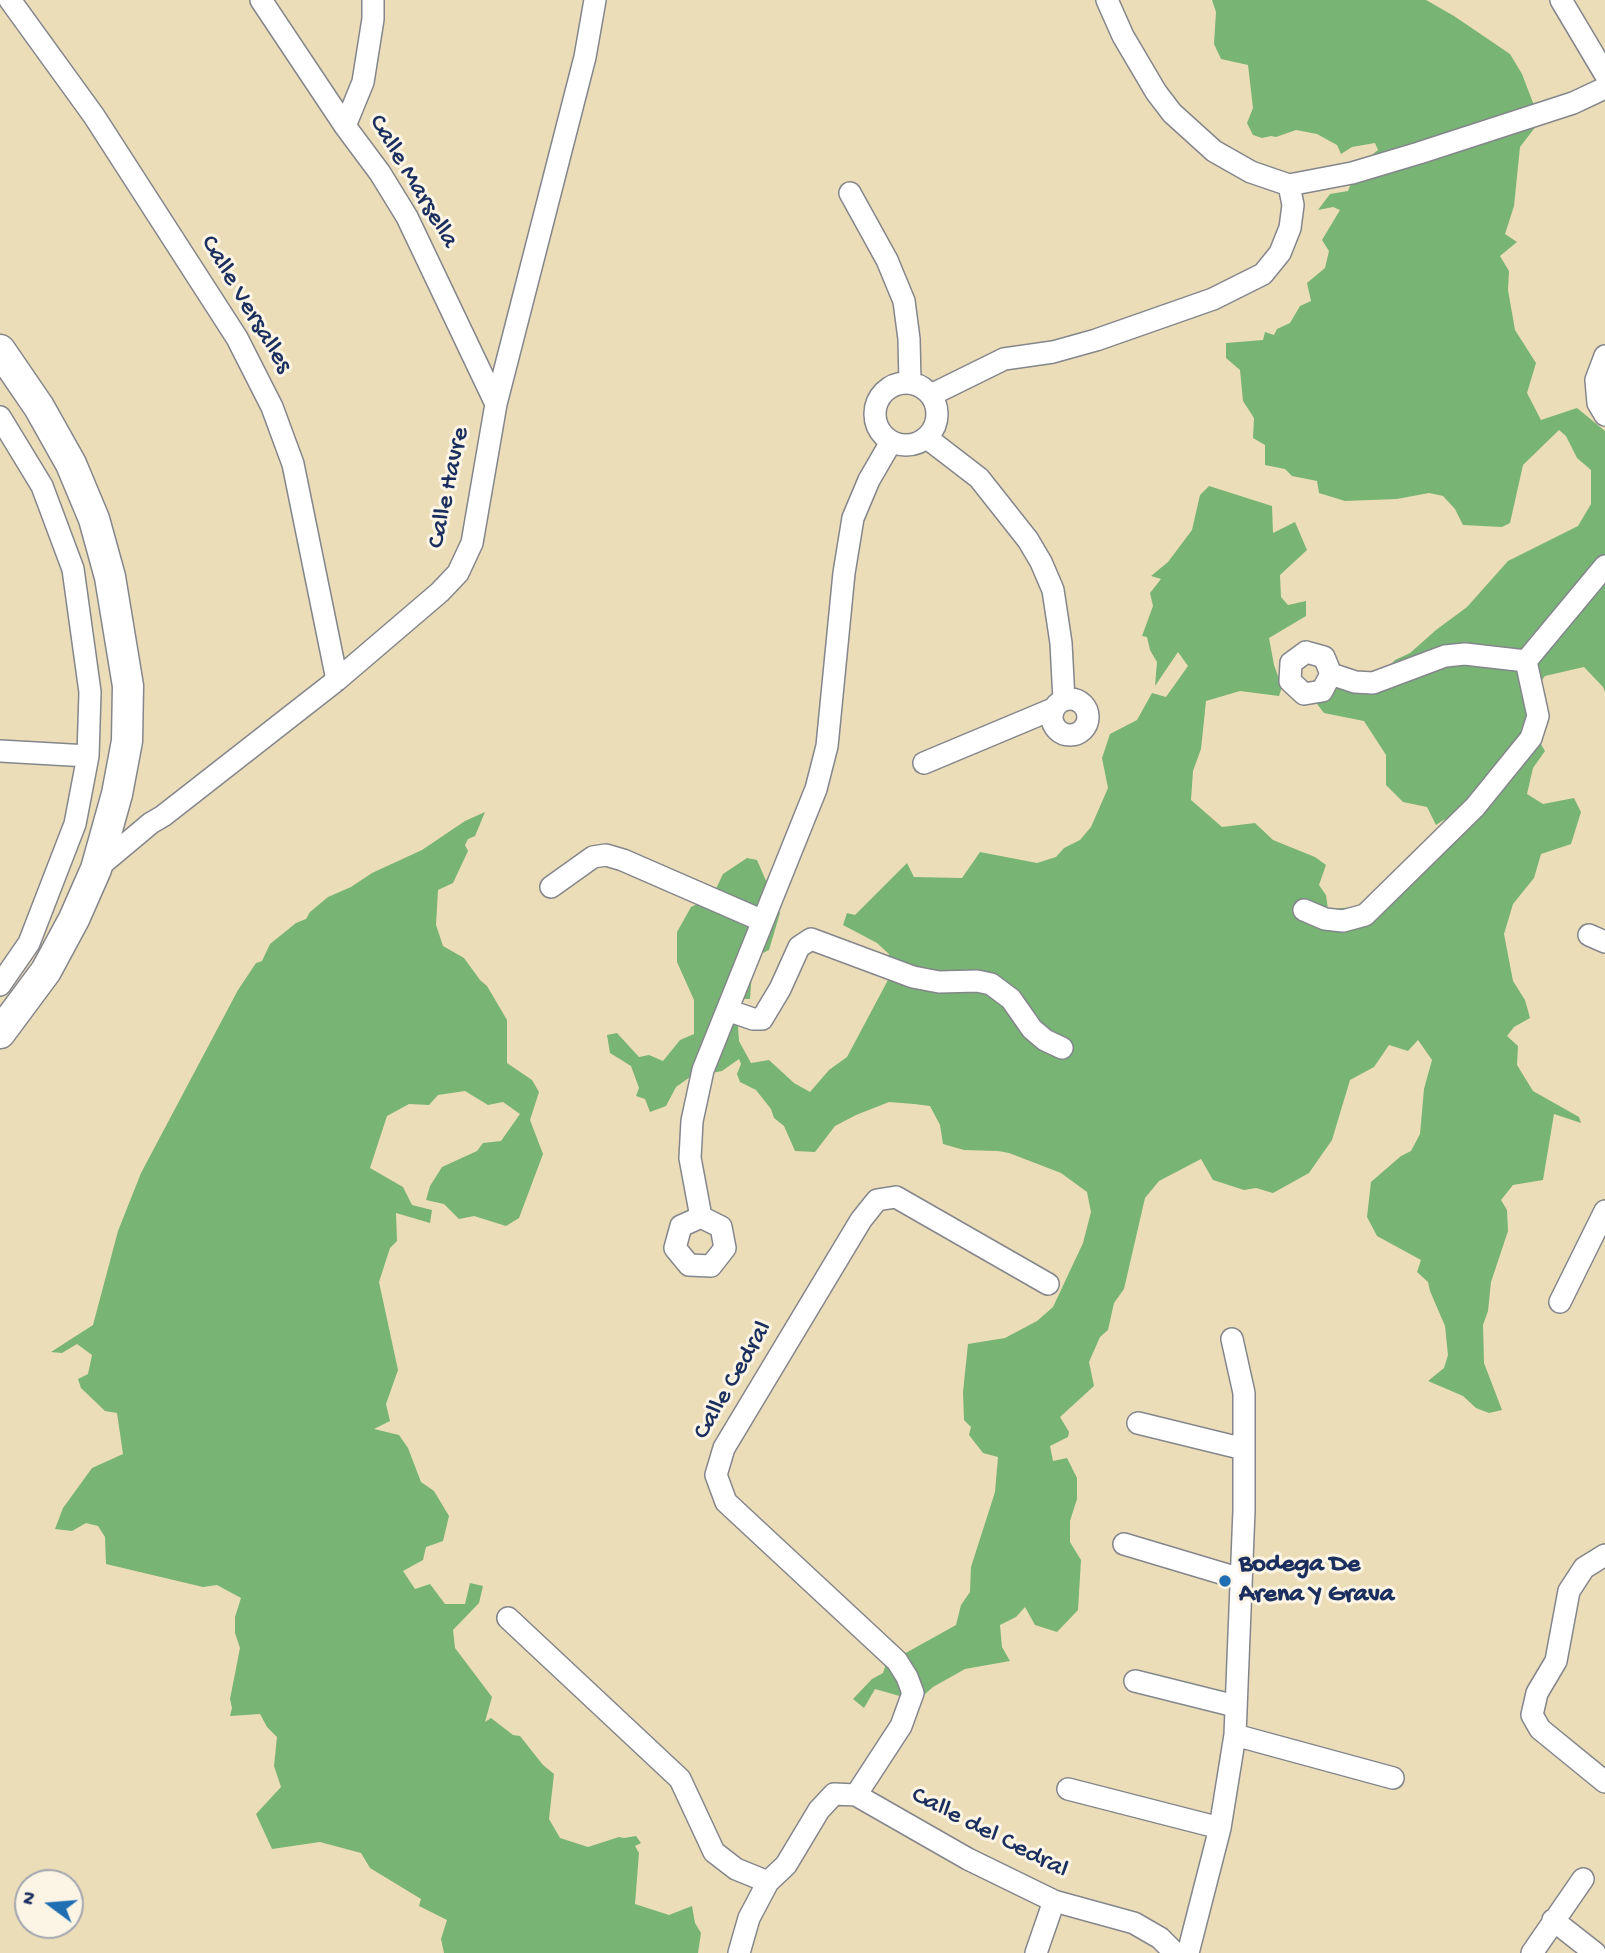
<!DOCTYPE html>
<html>
<head>
<meta charset="utf-8">
<style>
	body { margin:0 }
	#map { position:relative; width:1605px; height:1953px; overflow:hidden; background:#ecddb9; font-family:"Gochi Hand",sans-serif }
	canvas { display:block }
	.north { position:absolute; left:14px; top:1869px; width:70px; height:70px; box-sizing:border-box; background:#fcf5e5; border:2px solid #a2a6af; border-radius:50%; rotate:286deg; font-size:19px; font-weight:700; line-height:28px; text-align:center; color:#1b2f5e }
	.north::after { content:''; display:block; margin:auto; width:24px; height:32px; background:#1f6fb2; clip-path:polygon(50% 0,100% 100%,50% 72%,0 100%) }
</style>
</head>
<body>
<div id="map">
<canvas width="1605" height="1953"></canvas>
<div class="north">N</div>
</div>
<script>
const g = document.querySelector('canvas').getContext('2d');
g.lineJoin = 'round';
function paint(path, color) { g.fillStyle = color; g.fill(path, 'evenodd'); }
const toPath = rows => new Path2D(rows.map(r => 'M' + r).join(''));
function strokePath(path, color, width, dash) { g.strokeStyle = color; g.lineWidth = width; g.lineCap = dash ? 'butt' : 'round'; g.setLineDash(dash || []); g.stroke(path); }
function write(font, color, halo, rows, align = 'center') {
  g.font = font + ' "Gochi Hand",sans-serif'; g.lineWidth = 6; g.setLineDash([]); g.textBaseline = 'middle'; g.strokeStyle = halo; g.fillStyle = color; for (const [text, x, y, turn = 0] of rows) {
    g.save(); g.translate(x, y); g.rotate((+turn || 0) * Math.PI / 180); g.textAlign = isNaN(turn) ? turn : align; if (halo) g.strokeText(text, 0, 0); g.fillText(text, 0, 0); g.restore();
  }
}
const forest = toPath([
	[1212,0,1426,0,1454,16,1510,54,1522,74,1540,121,1520,147,1514,206,1505,234,1517,242,1500,256,1509,271,1508,290,1515,330,1536,363,1527,393,1541,420,1577,408,1605,431,1605,692,1603,687,1584,667,1545,676,1532,694,1526,719,1545,751,1533,768,1527,794,1543,804,1574,798,1581,812,1571,844,1541,854,1534,878,1513,904,1504,934,1513,981,1525,1000,1530,1018,1514,1027,1507,1036,1518,1046,1517,1065,1533,1091,1579,1117,1581,1123,1554,1114,1543,1180,1513,1185,1501,1200,1507,1210,1508,1231,1491,1282,1488,1311,1483,1325,1484,1363,1502,1410,1489,1413,1476,1408,1463,1396,1428,1381,1444,1368,1448,1355,1445,1326,1430,1291,1428,1282,1417,1272,1421,1260,1377,1236,1367,1217,1371,1182,1401,1156,1411,1151,1420,1134,1424,1089,1432,1060,1418,1040,1408,1051,1389,1045,1374,1067,1350,1080,1332,1140,1309,1173,1273,1193,1256,1188,1244,1190,1213,1180,1201,1159,1159,1181,1145,1198,1124,1289,1114,1303,1108,1330,1100,1337,1089,1362,1094,1386,1060,1417,1069,1432,1068,1437,1050,1446,1053,1461,1067,1458,1077,1478,1077,1499,1070,1521,1070,1542,1081,1560,1078,1610,1057,1632,1035,1625,1025,1607,1016,1617,1000,1625,1002,1647,1010,1661,965,1669,933,1687,917,1701,875,1689,864,1708,853,1699,872,1679,883,1673,886,1664,956,1625,961,1605,970,1592,971,1567,995,1492,998,1457,983,1453,969,1435,971,1427,964,1420,963,1392,968,1344,1005,1338,1037,1321,1053,1307,1083,1243,1091,1212,1087,1192,1061,1173,1009,1153,998,1151,964,1150,943,1144,940,1125,930,1106,914,1104,889,1102,856,1115,835,1126,815,1152,795,1151,784,1126,774,1118,771,1109,756,1090,740,1082,737,1074,741,1064,739,1059,722,1071,690,1077,676,1087,666,1106,650,1112,645,1099,636,1096,639,1088,631,1066,610,1053,607,1035,617,1033,639,1057,649,1055,663,1061,680,1040,694,1034,694,1000,677,962,677,932,691,907,712,897,723,874,747,858,757,860,780,913,769,950,753,958,750,999,743,999,738,1027,739,1041,751,1063,769,1060,794,1083,810,1092,829,1070,847,1057,888,980,889,954,877,943,843,925,847,913,855,915,907,863,914,877,962,878,980,852,1037,863,1056,857,1064,848,1080,840,1091,827,1108,788,1102,758,1110,734,1137,720,1152,693,1166,697,1188,666,1178,652,1155,686,1157,662,1150,650,1147,637,1142,636,1153,606,1150,593,1161,579,1151,576,1168,562,1192,530,1200,495,1209,486,1272,506,1273,533,1295,522,1307,550,1280,575,1281,597,1288,605,1306,601,1306,616,1269,638,1274,665,1282,687,1279,696,1240,691,1206,701,1201,749,1193,771,1191,800,1222,827,1255,823,1273,840,1315,857,1326,865,1319,885,1326,895,1328,909,1357,907,1434,840,1445,819,1436,825,1427,807,1403,802,1386,785,1386,755,1364,721,1324,713,1314,700,1328,698,1335,690,1338,678,1364,678,1386,669,1395,660,1410,653,1436,630,1467,607,1508,561,1578,526,1591,504,1591,470,1577,458,1566,436,1559,430,1523,465,1510,523,1502,527,1463,525,1455,509,1443,496,1429,493,1397,499,1345,501,1319,493,1317,481,1292,476,1285,469,1265,465,1265,445,1253,438,1254,418,1243,401,1240,370,1226,358,1226,343,1263,340,1265,332,1274,335,1277,329,1290,323,1300,306,1311,301,1307,283,1325,268,1329,251,1322,240,1340,210,1333,207,1318,210,1330,194,1348,191,1358,166,1378,150,1375,143,1352,147,1341,154,1337,145,1317,134,1296,130,1276,137,1271,136,1262,138,1253,135,1247,123,1253,108,1248,65,1221,59,1214,44,1216,12],
	[485,812,475,836,468,839,465,845,468,851,453,883,438,890,436,925,443,946,464,958,480,980,487,986,507,1020,507,1063,532,1080,539,1092,530,1120,543,1154,519,1218,506,1226,474,1216,459,1219,444,1204,426,1200,430,1186,442,1167,477,1151,483,1143,501,1141,520,1114,503,1102,488,1105,465,1091,438,1095,429,1105,409,1104,387,1116,370,1168,403,1187,412,1205,432,1210,430,1223,396,1213,397,1241,390,1248,379,1282,398,1370,386,1404,390,1421,374,1429,399,1435,408,1448,421,1482,434,1491,449,1516,443,1541,426,1547,423,1560,403,1571,415,1589,430,1584,445,1604,465,1604,470,1583,483,1586,479,1603,453,1630,455,1648,492,1697,485,1722,491,1718,513,1735,520,1736,543,1765,554,1774,549,1819,560,1838,588,1847,619,1837,624,1838,636,1836,641,1843,635,1846,639,1853,635,1904,669,1915,692,1906,695,1923,701,1933,698,1953,444,1953,441,1939,447,1920,419,1906,421,1899,370,1868,361,1853,320,1842,272,1849,256,1814,281,1787,274,1766,277,1737,267,1727,260,1714,230,1716,232,1708,230,1699,240,1648,235,1633,235,1617,241,1598,217,1585,203,1587,106,1564,105,1537,98,1526,86,1523,72,1531,55,1529,63,1508,92,1468,123,1454,117,1413,105,1411,81,1388,78,1379,88,1374,92,1355,77,1344,62,1353,51,1352,93,1325,118,1231,141,1173,238,990,256,963,262,961,270,944,296,923,306,919,310,912,328,897,351,887,372,873,422,850,465,821]
]);
const street = toPath([
	[10,0,94,116,237,338,272,407,293,464,337,680],
	[261,0,345,126,380,173,407,217,496,404],
	[1107,0,1123,36,1156,92,1172,113,1214,151,1251,172,1289,185,1352,173,1419,153,1573,103,1605,88],
	[1561,0,1605,74],
	[345,126,363,82,373,19,373,0],
	[850,193,887,260,904,301,909,339,910,383],
	[1605,356,1596,380,1598,403,1605,415],
	'875 414a31 31 0 1 1 62 0a31 31 0 1 1-62 0Z',
	[931,395,1004,359,1053,352,1096,340,1213,299,1263,274,1280,253,1290,228,1293,205,1289,185],
	[0,417,42,486,73,569,90,692,88,756,75,824,29,943,0,985],
	[927,438,979,478,1028,540,1041,562,1053,590,1061,643,1064,700],
	[1306,652,1324,657,1331,674,1322,691,1304,694,1290,681,1291,663,1306,652],
	[1331,674,1355,682,1373,683,1445,656,1465,654,1526,661,1605,566],
	'1052 717a18 18 0 1 1 36 0a18 18 0 1 1-36 0Z',
	[0,751,88,756],
	[924,763,1053,709],
	[96,869,151,823,163,816,337,680,440,592,458,573,472,543,496,404,585,57,595,0],
	[551,887,593,857,606,855,623,860,763,921],
	[1304,910,1325,919,1343,921,1365,915,1475,807,1531,738,1538,716,1526,661],
	[1589,935,1605,942],
	[727,1010,753,1019,762,1019,780,989,799,947,811,939,913,977,939,982,977,981,991,984,1011,999,1032,1029,1045,1040,1062,1048],
	[701,1217,690,1158,692,1121,703,1070,816,789,827,746,844,573,853,518,869,480,891,442],
	[701,1217,721,1227,725,1248,711,1266,689,1265,675,1248,681,1226,701,1217],
	[1560,1302,1605,1211],
	[1138,1423,1244,1449],
	[1124,1544,1241,1579],
	[1605,1555,1584,1568,1569,1591,1556,1661,1537,1693,1532,1715,1540,1729,1605,1782],
	[508,1618,680,1779,714,1852,736,1869,768,1882],
	[1135,1681,1235,1706],
	[1235,1735,1393,1778],
	[1068,1789,1220,1828],
	[856,1795,901,1726,913,1693,907,1677,897,1661,726,1502,716,1475,724,1448,861,1220,877,1200,896,1197,1048,1284],
	[1553,1920,1595,1953],
	[739,1953,749,1918,768,1882,786,1865,819,1810,834,1794,856,1795,968,1859,1054,1901,1134,1923,1160,1938,1175,1953],
	[1036,1953,1054,1901],
	[1188,1953,1220,1828,1235,1735,1244,1510,1244,1393,1232,1339],
	[1532,1953,1583,1879]
]);
const secondary = toPath([
	[0,350,39,407,71,464,94,519,110,577,128,686,127,741,117,794,96,869,74,919,46,971,0,1033]
]);
const markers = [
	[1225,1581,7,"#1f6fb2"]
];
const streetNames = [
	["Calle Marsella",412,182,59],
	["Calle Versalles",245,305,59],
	["Calle Havre",450,488,-78],
	["Calle Cedral",734,1381,-60],
	["Calle del Cedral",989,1834,27]
];
const poiNames = [
	["Bodega De",1239,1566],
	["Arena Y Grava",1239,1596]
];
paint(forest, '#78b474');
strokePath(street, '#84868c', 24);
strokePath(secondary, '#84868c', 33);
strokePath(street, '#fff', 21);
strokePath(secondary, '#fff', 30);
for (const [x, y, r, color] of markers) { const dot = new Path2D(); dot.arc(x, y, r, 0, 2 * Math.PI); g.fillStyle = color; g.fill(dot); strokePath(dot, '#fcf5e5', 2.5); }
write('26px', '#1b2f5e', '#fcf5e5', streetNames);
write('bold 26px', '#1b2f5e', '#fcf5e5', poiNames, 'left');
</script>
</body>
</html>
